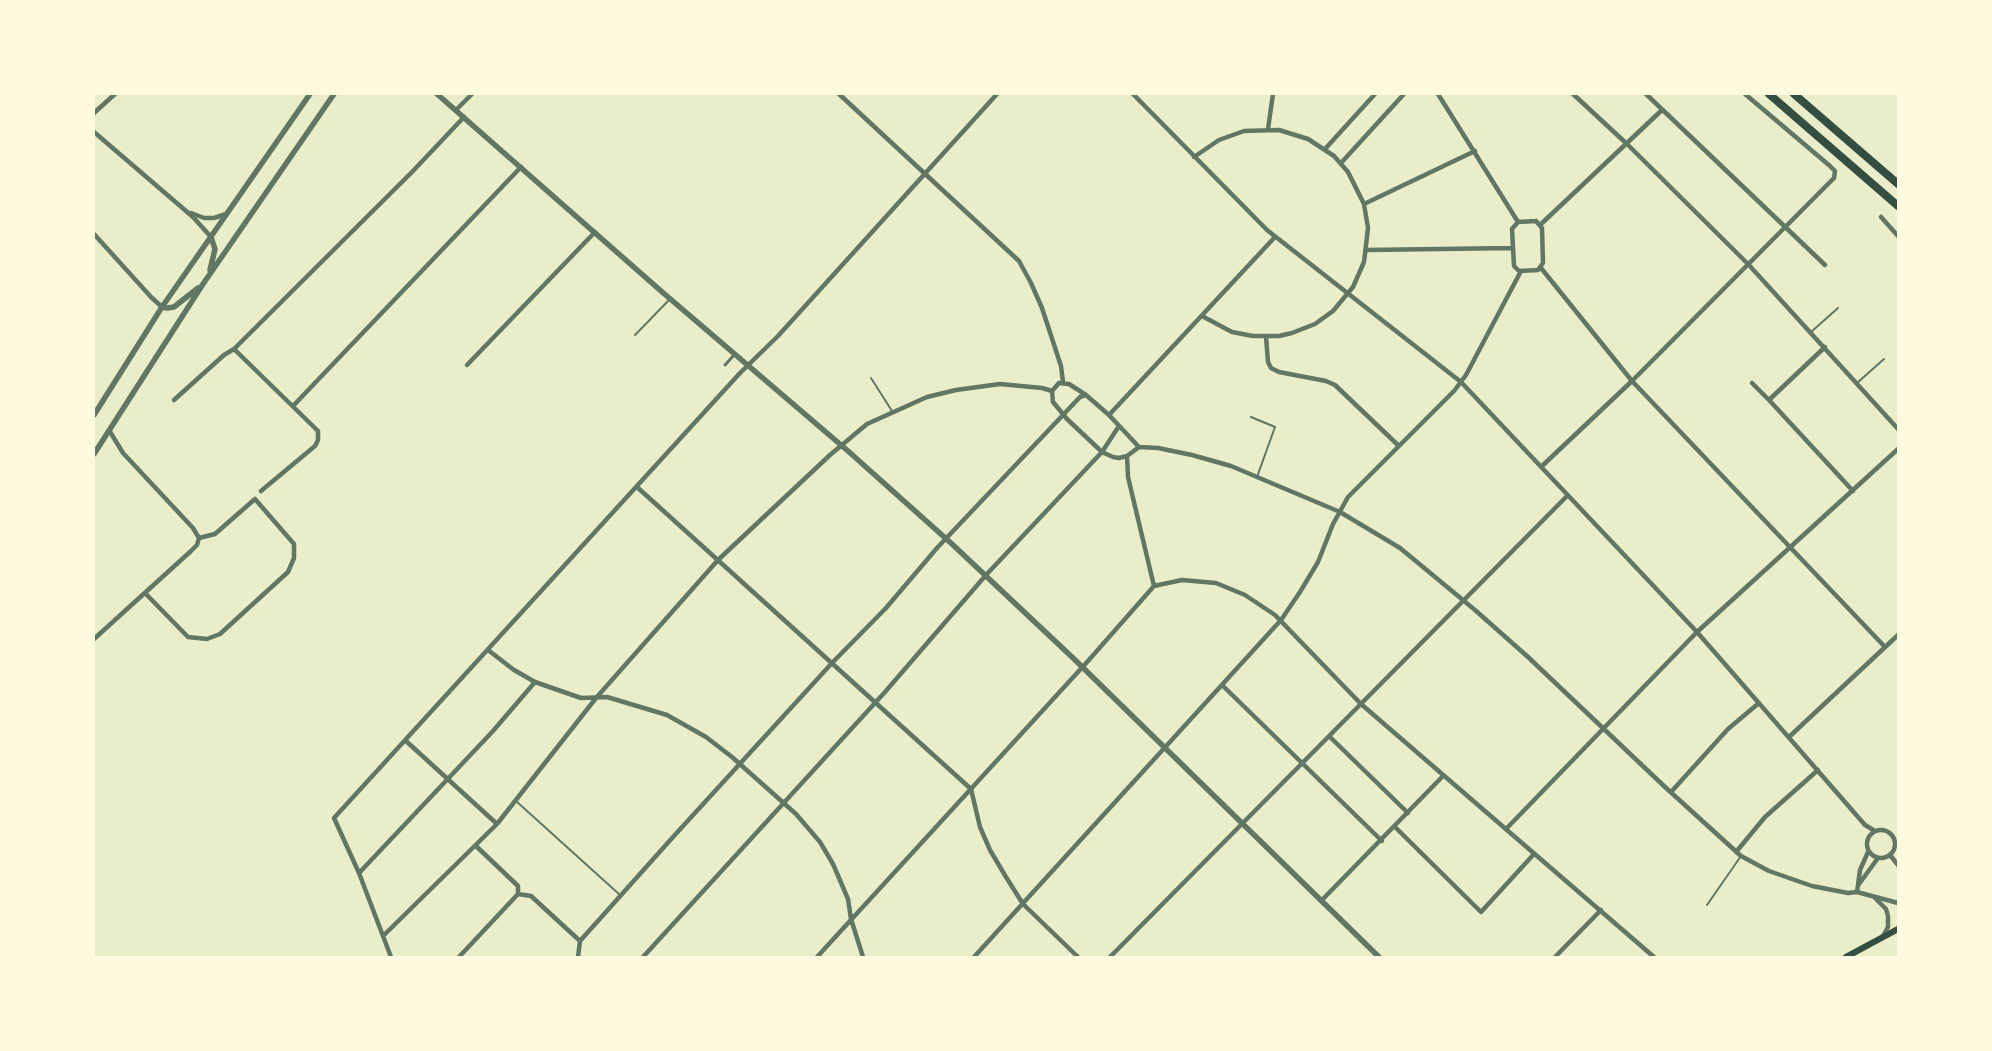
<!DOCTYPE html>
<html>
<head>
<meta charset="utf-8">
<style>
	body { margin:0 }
	#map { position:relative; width:1992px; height:1051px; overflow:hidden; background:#e9edc9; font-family:Cabin,sans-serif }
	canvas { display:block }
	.frame { position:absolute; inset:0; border:95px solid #fefae0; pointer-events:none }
</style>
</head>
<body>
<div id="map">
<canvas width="1992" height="1051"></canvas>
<div class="frame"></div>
</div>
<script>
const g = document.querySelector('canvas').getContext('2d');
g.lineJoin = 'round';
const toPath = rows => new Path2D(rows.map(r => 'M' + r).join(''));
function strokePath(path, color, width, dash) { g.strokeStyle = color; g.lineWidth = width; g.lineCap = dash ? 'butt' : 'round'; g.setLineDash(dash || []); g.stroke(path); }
const service = toPath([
	[1811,332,1838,308],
	[635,335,670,299],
	[871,378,892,411],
	[1857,383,1884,359],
	[1251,417,1275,427,1257,477],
	[516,801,620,895],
	[1707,905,1741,856]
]);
const pedestrian = toPath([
	[725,365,735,354]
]);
const minor = toPath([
	[839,94,1019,261,1031,283,1042,308,1061,366,1063,382],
	[1133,94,1267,230,1461,382,1697,632,1865,825,1875,831],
	[1438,94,1518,222],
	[1573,94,1627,144,1748,264,1898,429],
	[1646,94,1825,265],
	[456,110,472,94],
	[94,113,115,94],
	[1268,129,1273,94],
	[94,132,193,217,211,237],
	[1325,149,1375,94],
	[1194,157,1219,140,1244,131,1279,130,1308,139,1334,156,1348,172,1364,204,1368,228,1364,262,1353,287,1333,311,1315,324,1292,333,1279,336,1253,336,1232,332,1202,316],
	[1341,163,1404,94],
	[1364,204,1475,151],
	[191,213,204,218,214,218,226,214],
	[1881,217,1898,236],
	[1536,221,1542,228,1543,263,1538,270,1519,271,1514,266,1512,229,1518,222,1536,221],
	[1540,225,1662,110],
	[94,234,151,297,162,307],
	[1367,250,1513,248],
	[1541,268,1632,381,1885,647],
	[1266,337,1268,362,1271,368,1279,372,1326,381,1335,385,1399,446],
	[1825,347,1769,400,1853,491],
	[234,349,318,431,318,440,315,446,261,491],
	[467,365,595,232],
	[1059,383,1069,384,1086,395,1109,415,1139,447,1127,456,1119,458,1113,457,1102,452,1067,419,1053,402,1052,391,1059,383],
	[1752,383,1769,400],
	[174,400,224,355,234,349,413,171,464,117],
	[293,406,521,167],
	[1109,415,1275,237],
	[109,430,123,453,193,528,199,538],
	[1139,447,1158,448,1192,455,1231,466,1340,512,1400,548,1475,610,1528,657,1665,787,1741,856,1769,871,1812,886,1848,893,1857,892,1898,903],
	[1127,456,1128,477,1154,586],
	[1541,467,1632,381,1834,178,1835,171,1830,166,1745,94],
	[637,487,971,789,980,827,990,850,1006,877,1023,904,1078,957],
	[145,593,188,637,207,639,220,634,288,572,294,558,294,544,255,499,215,534,199,538],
	[94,639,191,551,197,545,199,538],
	[488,650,514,670,535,682,581,698,607,697,667,715,706,737,732,757,796,814,820,842,833,864,848,899,851,919,863,957],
	[1222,685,1382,841],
	[1330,737,1408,813],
	[1789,737,1898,635],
	[406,741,497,824],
	[1671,792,1728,729,1759,703],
	[1395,827,1481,912,1534,854],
	[1506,829,1697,632,1898,449],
	'1867 844a14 14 0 1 1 28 0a14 14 0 1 1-28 0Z',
	[476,846,518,886,518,894],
	[1736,852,1765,817,1818,770],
	[1890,855,1898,865],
	[359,873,493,731,535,682],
	[1859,884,1878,858],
	[1857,892,1860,870,1868,852],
	[518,894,531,896,580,941],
	[1875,898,1886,909,1888,916,1888,927,1883,936],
	[1321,901,1443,776],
	[383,936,497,824,596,698,718,560,830,455,867,424,927,397,956,390,1000,384,1042,388,1052,391],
	[391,957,359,873,334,818,740,373,778,336,997,94],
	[459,957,518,894],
	[578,957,580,941,673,837,832,663,886,608,937,548,1080,397,1086,395],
	[643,957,885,692,986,575,1102,452,1119,426],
	[817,957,1088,661,1154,586,1182,580,1216,583,1245,595,1275,615,1361,704,1654,957],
	[974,957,1281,620,1300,592,1318,562,1333,524,1348,497,1454,391,1466,375,1521,271],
	[1110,957,1568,495],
	[1555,957,1601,910]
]);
const tertiary = toPath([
	[437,94,661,291,848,451,952,544,1072,657,1379,957],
	[210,270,215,249,211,237],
	[162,307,167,308,174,307,198,288],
	[94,415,162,307,310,94],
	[94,454,203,284,334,94]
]);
const secondary = toPath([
	[1846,957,1898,929]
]);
const motorway = toPath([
	[1769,94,1898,206],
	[1794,94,1898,184]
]);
strokePath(service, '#617663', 2);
strokePath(pedestrian, '#617663', 3);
strokePath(minor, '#617663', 4.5);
strokePath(tertiary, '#617663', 5.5);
strokePath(secondary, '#344e41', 6);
strokePath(motorway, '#344e41', 8);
</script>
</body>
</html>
